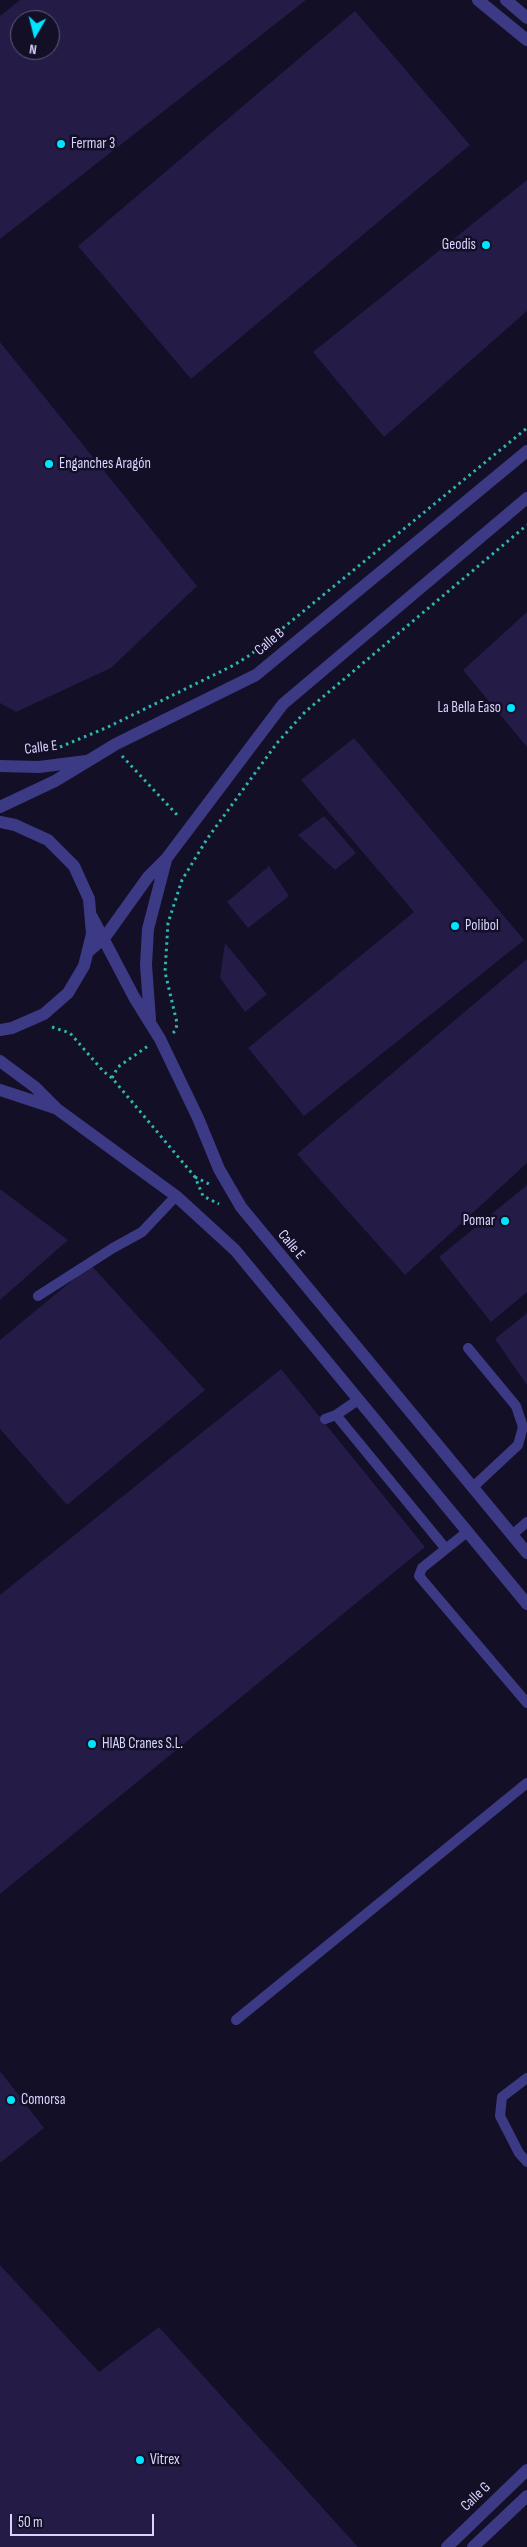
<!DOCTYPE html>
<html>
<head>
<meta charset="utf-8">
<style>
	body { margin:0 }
	#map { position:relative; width:527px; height:2547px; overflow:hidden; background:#130f26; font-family:"Sofia Sans Condensed",sans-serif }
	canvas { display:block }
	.north { position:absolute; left:10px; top:10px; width:50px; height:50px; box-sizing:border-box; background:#130f26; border:1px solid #625e7d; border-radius:50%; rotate:188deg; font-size:14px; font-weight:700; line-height:20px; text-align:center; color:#d9d4ff }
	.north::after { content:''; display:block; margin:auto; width:18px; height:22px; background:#00e5ff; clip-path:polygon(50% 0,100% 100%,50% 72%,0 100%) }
	.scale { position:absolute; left:10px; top:2514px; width:144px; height:22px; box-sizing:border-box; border:2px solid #d9d4ff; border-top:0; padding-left:6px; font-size:15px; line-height:18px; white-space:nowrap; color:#d9d4ff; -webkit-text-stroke:4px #130f26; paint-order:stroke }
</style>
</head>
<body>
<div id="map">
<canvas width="527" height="2547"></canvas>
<div class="north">N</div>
<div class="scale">50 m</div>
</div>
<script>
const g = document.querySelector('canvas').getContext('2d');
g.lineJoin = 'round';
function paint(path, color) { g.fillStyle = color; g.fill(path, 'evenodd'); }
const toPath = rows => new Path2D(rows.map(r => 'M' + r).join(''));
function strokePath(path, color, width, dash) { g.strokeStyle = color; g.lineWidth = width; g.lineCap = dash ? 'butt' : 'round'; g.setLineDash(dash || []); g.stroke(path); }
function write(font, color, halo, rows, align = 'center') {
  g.font = font + ' "Sofia Sans Condensed",sans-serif'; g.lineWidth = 5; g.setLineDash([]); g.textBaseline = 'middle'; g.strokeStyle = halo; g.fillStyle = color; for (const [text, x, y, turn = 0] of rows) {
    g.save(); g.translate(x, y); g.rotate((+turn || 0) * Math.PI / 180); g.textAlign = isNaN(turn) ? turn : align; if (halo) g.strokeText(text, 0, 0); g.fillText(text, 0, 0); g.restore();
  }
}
const building = toPath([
	[20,0,306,0,0,239,0,16],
	[20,20,50,20,50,50,20,50],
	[355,11,470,145,191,379,78,246],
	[527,180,527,311,384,437,313,352],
	[0,342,197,586,111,668,16,712,0,703],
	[527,612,527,747,463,670],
	[354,738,524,940,304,1116,248,1048,414,912,301,780],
	[324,816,356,853,335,870,298,835],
	[269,866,289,896,248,928,227,902],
	[225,943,267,994,245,1012,220,978],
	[527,959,527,1163,405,1275,297,1154],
	[527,1185,527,1292,491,1322,439,1257],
	[0,1189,68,1240,0,1300],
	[91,1265,205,1390,67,1505,0,1429,0,1340],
	[527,1313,527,1385,495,1339],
	[281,1369,425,1547,0,1894,0,1595],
	[0,2071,44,2128,0,2163],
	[0,2265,99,2372,159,2327,358,2547,0,2547]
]);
const path = toPath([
	[60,747,108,727,234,665,250,655,527,428],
	[122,756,179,817],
	[52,1027,70,1033,103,1071,112,1078,195,1177,203,1196,219,1204],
	[173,1033,176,1030,177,1023,165,972,168,923,182,880,207,839,277,743,305,712,527,525],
	[112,1078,118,1067,148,1046],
	[195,1177,209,1184]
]);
const service = toPath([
	[38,1296,113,1248,142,1232,176,1196],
	[468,1348,516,1406,523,1427,518,1445,472,1488],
	[336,1415,446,1549],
	[325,1419,336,1415,358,1400],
	[467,1532,422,1568,419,1576,527,1703],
	[512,1535,527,1522],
	[236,2020,527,1783],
	[527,2078,502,2097,500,2116,519,2153,527,2162]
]);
const minor = toPath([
	[478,0,527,40],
	[506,0,527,18],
	[0,766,39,767,86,761],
	[0,807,55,781,116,744,256,675,527,451],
	[0,822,15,825,48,840,74,866,89,899,92,934,84,966,68,993,44,1014,12,1028,0,1030],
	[92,917,134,997,160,1039,198,1118,219,1169,241,1207,527,1553],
	[89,951,105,937,148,877,166,859,283,704,527,498],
	[150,1020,146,965,148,929,166,860],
	[0,1061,35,1087,57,1109,176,1196,235,1250,527,1604],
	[0,1090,55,1108],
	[447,2547,527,2470],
	[473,2547,527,2496]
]);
const markers = [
	[61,144,5,"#00e5ff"],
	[486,245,5,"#00e5ff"],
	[49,464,5,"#00e5ff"],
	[511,708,5,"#00e5ff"],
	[455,926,5,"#00e5ff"],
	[505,1221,5,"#00e5ff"],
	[92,1744,5,"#00e5ff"],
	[11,2100,5,"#00e5ff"],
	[140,2460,5,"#00e5ff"]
];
const poiNames = [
	["Fermar 3",71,144],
	["Geodis",476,245,"right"],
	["Enganches Aragón",59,464],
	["La Bella Easo",501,708,"right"],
	["Polibol",465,926],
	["Pomar",495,1221,"right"],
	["HIAB Cranes S.L.",102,1744],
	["Comorsa",21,2100],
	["Vitrex",150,2460]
];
const streetNames = [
	["Calle B",270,642,-40],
	["Calle E",41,748,-7],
	["Calle E",291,1245,50],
	["Calle G",476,2497,-44]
];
paint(building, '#241b47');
strokePath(path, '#2fb8b0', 3, [2.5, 4]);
strokePath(service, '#3d3a85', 10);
strokePath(minor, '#3d3a85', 12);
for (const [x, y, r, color] of markers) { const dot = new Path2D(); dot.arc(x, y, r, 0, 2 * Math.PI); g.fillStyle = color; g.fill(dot); strokePath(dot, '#130f26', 2); }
write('15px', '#d9d4ff', '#130f26', poiNames, 'left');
write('15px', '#d9d4ff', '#130f26', streetNames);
</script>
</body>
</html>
